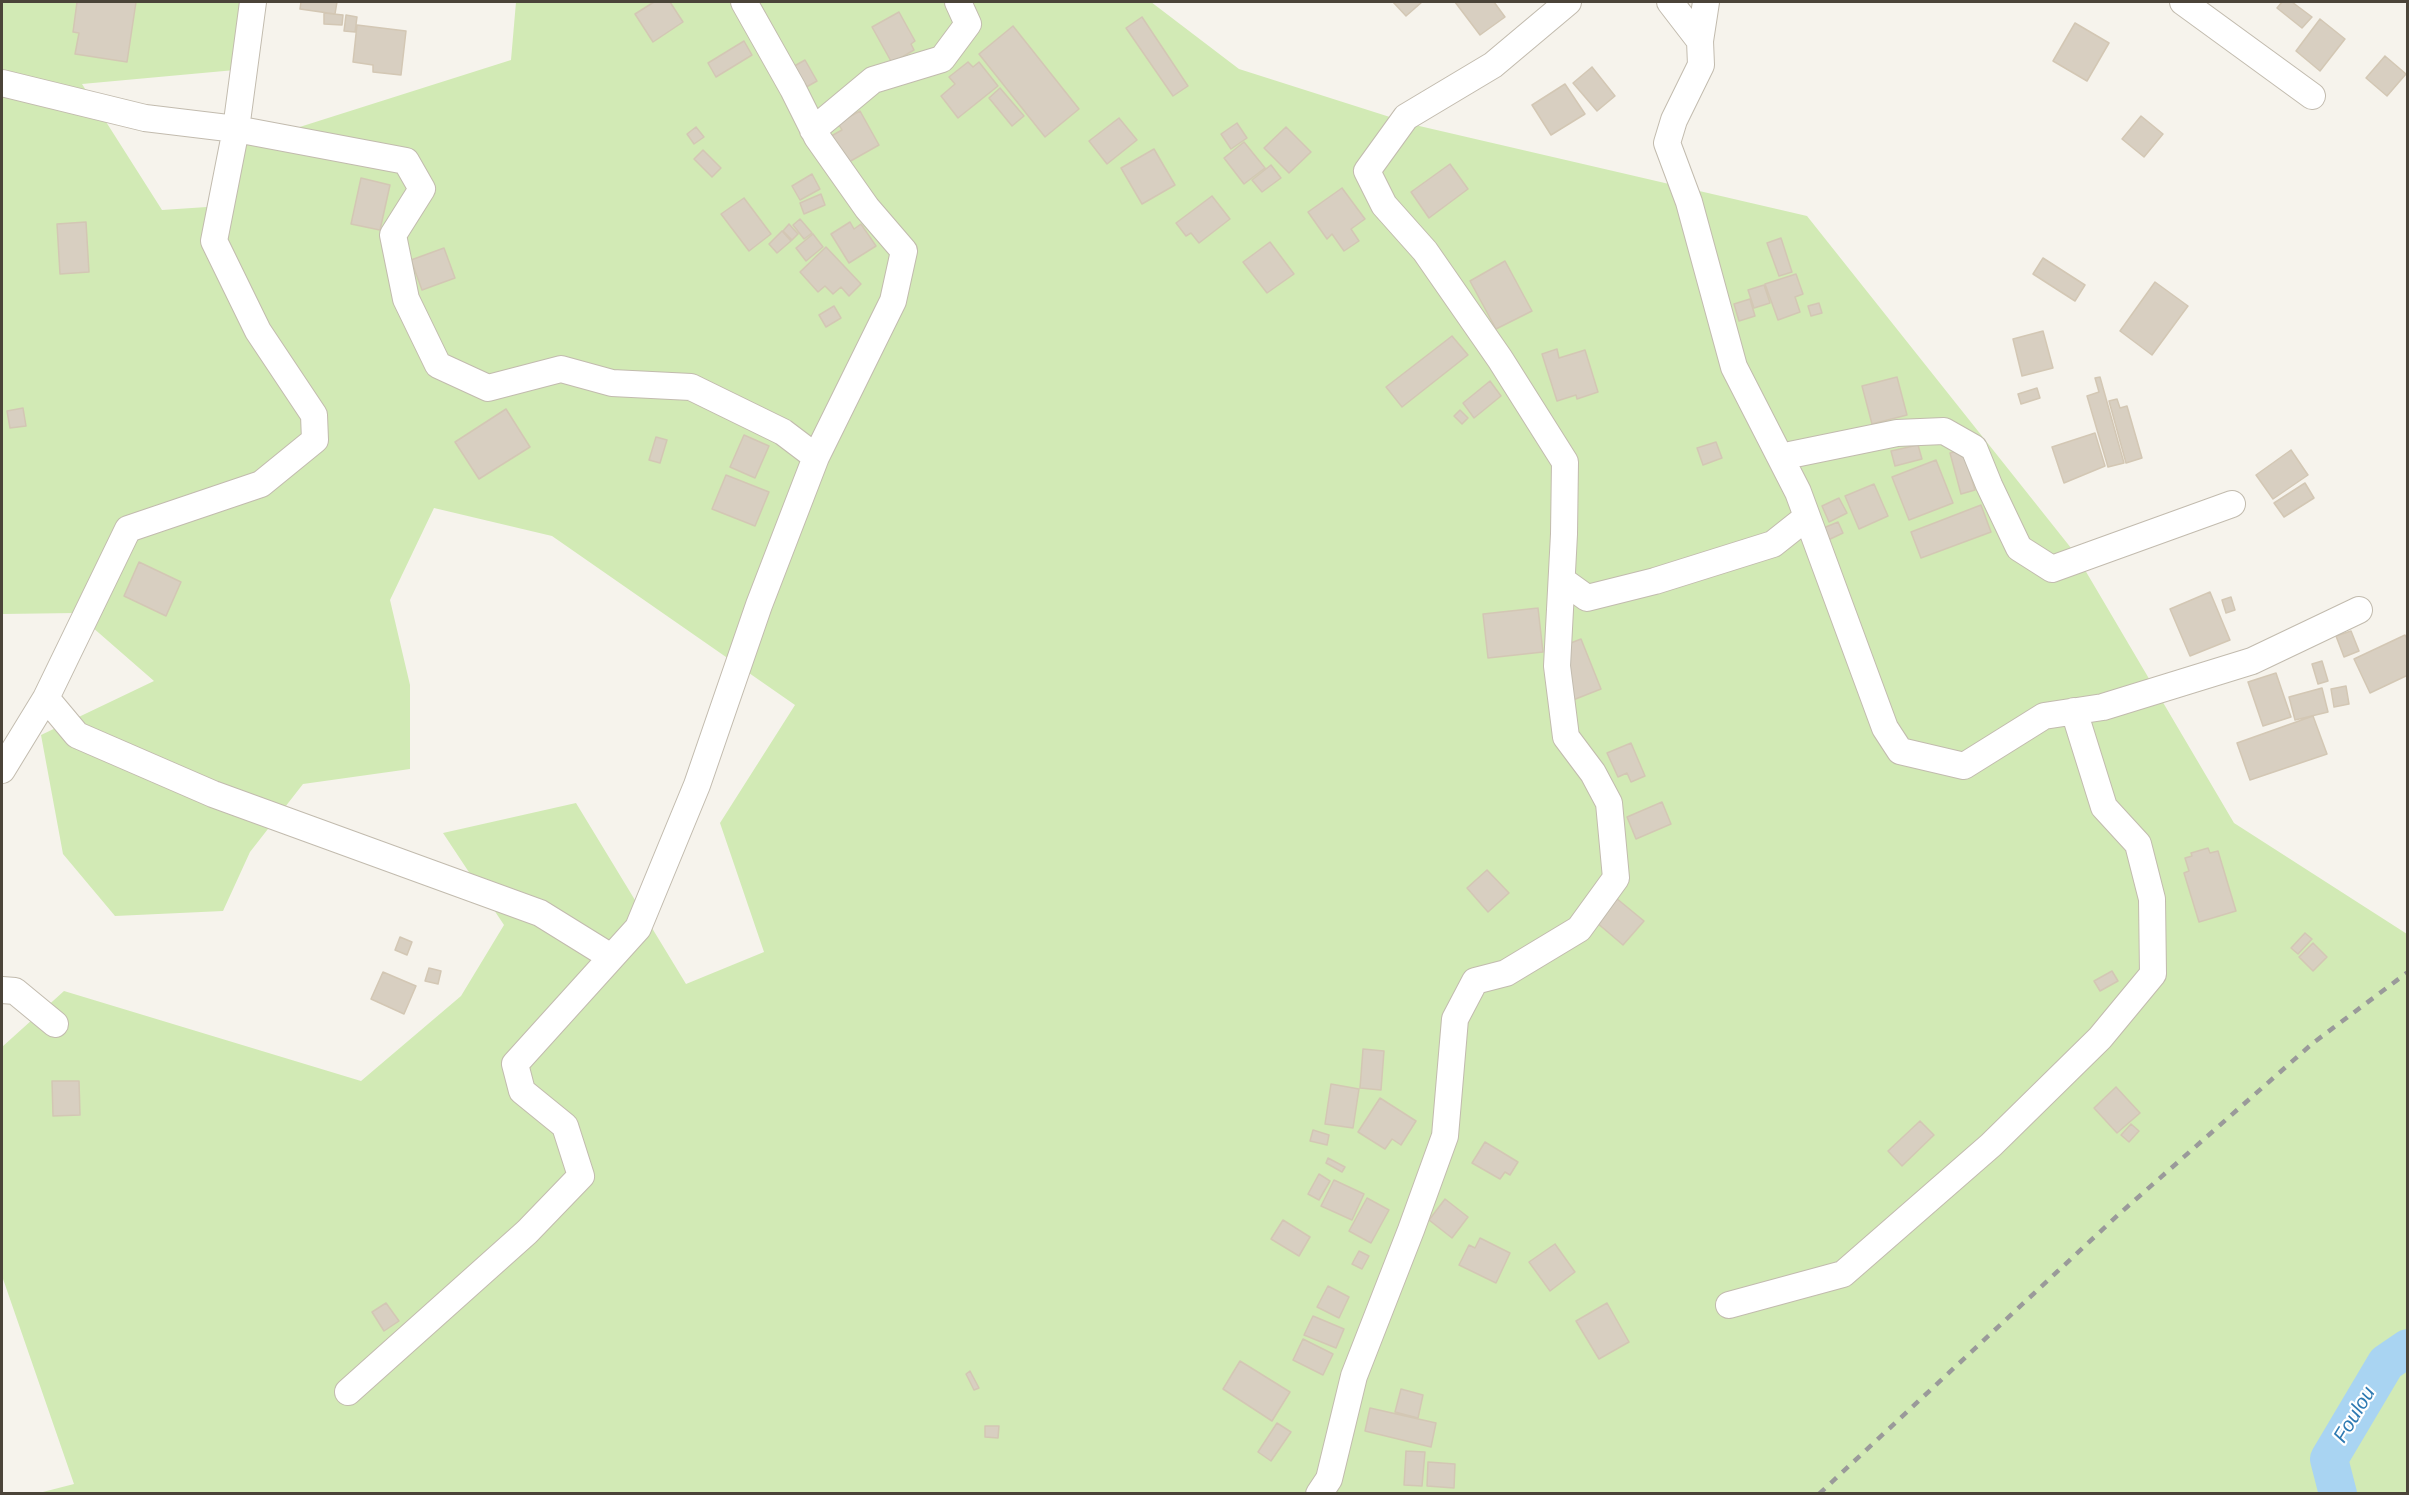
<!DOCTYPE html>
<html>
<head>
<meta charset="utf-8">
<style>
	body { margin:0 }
	#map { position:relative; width:2409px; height:1495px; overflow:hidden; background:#f6f3ec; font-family:Helvetica,sans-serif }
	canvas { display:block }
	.frame { position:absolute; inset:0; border:3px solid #4b4439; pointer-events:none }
</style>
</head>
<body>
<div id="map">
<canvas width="2409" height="1495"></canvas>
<div class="frame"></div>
</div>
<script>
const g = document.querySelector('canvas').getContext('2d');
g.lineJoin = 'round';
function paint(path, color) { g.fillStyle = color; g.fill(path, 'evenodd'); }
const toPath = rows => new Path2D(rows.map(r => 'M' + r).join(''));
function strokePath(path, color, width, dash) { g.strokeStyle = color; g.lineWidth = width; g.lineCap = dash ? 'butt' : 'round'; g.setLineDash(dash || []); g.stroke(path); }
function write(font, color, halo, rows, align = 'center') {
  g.font = font + ' Helvetica,sans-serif'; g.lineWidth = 4.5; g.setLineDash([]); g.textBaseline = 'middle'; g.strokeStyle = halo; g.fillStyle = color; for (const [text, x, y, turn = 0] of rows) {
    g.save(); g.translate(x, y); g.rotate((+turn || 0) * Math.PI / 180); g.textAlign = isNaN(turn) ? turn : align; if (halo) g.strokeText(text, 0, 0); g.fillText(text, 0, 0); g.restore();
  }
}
const green = toPath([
	[2,2,263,2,246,69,82,84,162,210,222,206,246,144,511,60,516,2,1151,2,1239,69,1415,125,1807,216,2075,553,2234,823,2407,934,2407,1493,39,1493,74,1484,2,1276,2,1047,64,991,361,1081,461,996,504,925,443,833,576,803,686,984,764,952,720,823,795,705,552,536,434,508,390,600,410,685,410,769,303,784,250,852,223,911,115,916,63,854,41,735,154,681,76,613,2,614]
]);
const river = toPath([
	[2338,1494,2329,1459,2386,1363,2408,1348]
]);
const building = toPath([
	[77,2,136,2,127,62,75,54,79,33,73,32,77,2],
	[301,2,337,2,335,14,300,9,301,2],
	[654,2,670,2,683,22,653,42,635,14,654,2],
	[1393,2,1422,2,1406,16,1393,2],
	[1455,2,1494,2,1505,17,1480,35,1455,2],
	[2282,2,2292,2,2312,17,2302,28,2277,8,2282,2],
	[899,12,915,41,911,44,914,50,892,63,872,27,899,12],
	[324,13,343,15,342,25,324,24,324,13],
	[346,15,357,17,355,32,344,31,346,15],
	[1142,17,1188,86,1173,96,1126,28,1142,17],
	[2320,19,2345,39,2320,71,2296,51,2320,19],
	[2075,23,2109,43,2087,81,2053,61,2075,23],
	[357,25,406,31,401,75,373,72,373,65,353,62,357,25],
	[1013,26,1079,109,1045,137,979,54,1013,26],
	[744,41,752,55,716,77,708,63,744,41],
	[2385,56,2406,74,2387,96,2366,78,2385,56],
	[805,60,817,81,801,90,789,69,805,60],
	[968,62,973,67,979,62,998,86,958,118,941,96,955,84,949,77,968,62],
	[1592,67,1615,96,1597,111,1573,83,1592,67],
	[1565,84,1585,114,1551,135,1532,105,1565,84],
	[1000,88,1024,116,1012,126,989,98,1000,88],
	[860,111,879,145,840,167,824,140,842,130,838,123,860,111],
	[2141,116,2163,134,2144,157,2122,139,2141,116],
	[1119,118,1137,140,1107,164,1089,141,1119,118],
	[1237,123,1247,138,1231,149,1221,134,1237,123],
	[696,127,704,137,694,144,687,134,696,127],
	[1286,127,1311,152,1289,173,1264,148,1286,127],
	[1244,142,1265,168,1244,184,1224,158,1244,142],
	[1154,149,1175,185,1142,204,1121,168,1154,149],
	[703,150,721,168,712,177,694,159,703,150],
	[1450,164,1468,189,1429,218,1411,192,1450,164],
	[1271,165,1281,178,1262,192,1252,180,1271,165],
	[812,174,820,189,800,200,792,186,812,174],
	[361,178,390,185,380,230,351,224,361,178],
	[1342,188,1365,219,1351,229,1359,241,1344,251,1332,234,1327,239,1308,212,1342,188],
	[821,194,825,205,804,214,800,203,821,194],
	[1212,196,1230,219,1199,243,1191,233,1186,236,1176,223,1212,196],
	[744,198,771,234,749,251,721,214,744,198],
	[800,219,812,233,804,239,793,225,800,219],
	[86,222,89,272,60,274,57,224,86,222],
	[850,222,854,229,861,224,876,246,849,263,831,234,850,222],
	[789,224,798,234,792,240,783,231,789,224],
	[782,231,791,241,777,253,769,244,782,231],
	[813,234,823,247,806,261,796,248,813,234],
	[1781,238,1792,272,1779,276,1767,243,1781,238],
	[1270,242,1294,274,1267,293,1243,262,1270,242],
	[826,247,861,284,849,296,841,287,833,294,825,286,818,292,800,272,826,247],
	[444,248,455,278,422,290,411,260,444,248],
	[2043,258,2085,285,2075,301,2033,274,2043,258],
	[1505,261,1532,311,1496,329,1470,281,1505,261],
	[1796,274,1803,294,1795,297,1800,312,1778,320,1765,284,1796,274],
	[2155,282,2188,306,2152,355,2120,331,2155,282],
	[1764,285,1770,303,1754,308,1748,290,1764,285],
	[1750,299,1755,316,1739,321,1734,304,1750,299],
	[1819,303,1822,313,1811,316,1808,306,1819,303],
	[834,306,841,318,826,327,819,315,834,306],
	[2043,331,2053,368,2022,376,2013,339,2043,331],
	[1452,336,1468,355,1402,407,1386,387,1452,336],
	[1557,349,1559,358,1585,350,1598,392,1577,399,1576,395,1557,401,1542,354,1557,349],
	[1897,377,1907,415,1872,424,1862,386,1897,377],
	[2100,377,2124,463,2108,467,2087,396,2099,392,2095,378,2100,377],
	[1490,381,1501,396,1474,418,1463,403,1490,381],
	[2037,388,2040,398,2021,404,2018,394,2037,388],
	[2117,399,2120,408,2127,406,2142,458,2126,463,2109,401,2117,399],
	[23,408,26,426,10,428,7,411,23,408],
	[506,409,530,447,479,479,455,442,506,409],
	[1460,410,1468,418,1462,424,1454,416,1460,410],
	[2095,433,2105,466,2064,483,2052,447,2095,433],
	[744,435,769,446,755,478,730,467,744,435],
	[656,437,667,440,660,463,649,460,656,437],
	[1716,442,1722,458,1703,465,1697,448,1716,442],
	[1918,445,1922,459,1895,466,1891,451,1918,445],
	[1963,450,1975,490,1961,494,1950,453,1963,450],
	[2291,450,2308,475,2273,499,2256,475,2291,450],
	[1936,460,1953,503,1909,520,1892,477,1936,460],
	[726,475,769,492,755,526,712,509,726,475],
	[2305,483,2314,498,2284,517,2274,503,2305,483],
	[1874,484,1888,516,1859,529,1845,496,1874,484],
	[1839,498,1847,513,1829,522,1822,506,1839,498],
	[1981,505,1991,532,1921,558,1911,532,1981,505],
	[1838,522,1843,533,1826,541,1821,529,1838,522],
	[139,562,181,582,166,616,124,596,139,562],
	[2210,592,2230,640,2190,656,2170,609,2210,592],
	[2231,597,2235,610,2226,613,2222,600,2231,597],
	[1538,608,1543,652,1488,658,1483,614,1538,608],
	[2351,631,2359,651,2344,657,2336,636,2351,631],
	[2405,635,2408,641,2408,675,2370,693,2354,659,2405,635],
	[1581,639,1601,689,1573,700,1553,650,1581,639],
	[2322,661,2328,681,2318,684,2312,664,2322,661],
	[2276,673,2291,717,2263,726,2248,682,2276,673],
	[2346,686,2349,704,2334,707,2331,689,2346,686],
	[2322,688,2328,712,2295,720,2289,697,2322,688],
	[2313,716,2327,754,2250,780,2237,743,2313,716],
	[1631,743,1645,776,1631,782,1627,773,1618,777,1607,753,1631,743],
	[1662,802,1671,824,1636,839,1627,817,1662,802],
	[2208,848,2210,853,2218,851,2236,911,2199,922,2184,873,2189,871,2185,858,2192,856,2191,853,2208,848],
	[1487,870,1509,893,1488,912,1467,888,1487,870],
	[1616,898,1644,921,1623,945,1596,922,1616,898],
	[2305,933,2312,939,2298,954,2291,948,2305,933],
	[400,937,412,942,407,955,395,950,400,937],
	[2313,943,2327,957,2313,971,2299,957,2313,943],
	[429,968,441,971,438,984,425,981,429,968],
	[2112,971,2118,981,2100,991,2094,981,2112,971],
	[383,972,416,986,404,1014,371,999,383,972],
	[1363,1049,1384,1051,1381,1090,1360,1088,1363,1049],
	[52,1081,79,1081,80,1115,53,1116,52,1081],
	[1331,1084,1359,1089,1353,1128,1325,1124,1331,1084],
	[2116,1087,2140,1113,2117,1133,2094,1108,2116,1087],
	[1380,1098,1416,1121,1401,1145,1392,1139,1385,1149,1358,1132,1380,1098],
	[1920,1121,1934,1135,1902,1166,1888,1151,1920,1121],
	[2131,1124,2139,1131,2129,1142,2121,1135,2131,1124],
	[1313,1130,1329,1135,1327,1145,1310,1141,1313,1130],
	[1485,1142,1518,1162,1510,1175,1505,1172,1500,1179,1472,1163,1485,1142],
	[1328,1158,1345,1167,1342,1172,1326,1163,1328,1158],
	[1319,1174,1330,1181,1319,1200,1308,1194,1319,1174],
	[1334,1180,1364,1194,1352,1220,1321,1206,1334,1180],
	[1367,1198,1389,1210,1371,1243,1349,1231,1367,1198],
	[1445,1199,1468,1217,1452,1238,1429,1220,1445,1199],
	[1283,1220,1310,1237,1299,1256,1271,1239,1283,1220],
	[1480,1238,1510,1253,1496,1283,1459,1265,1469,1245,1475,1248,1480,1238],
	[1555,1244,1575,1272,1550,1291,1529,1262,1555,1244],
	[1359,1251,1369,1256,1362,1269,1352,1264,1359,1251],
	[1328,1286,1349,1297,1339,1318,1317,1307,1328,1286],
	[386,1303,399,1321,384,1331,372,1312,386,1303],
	[1607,1303,1629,1342,1599,1359,1576,1321,1607,1303],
	[1313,1316,1344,1329,1336,1348,1304,1335,1313,1316],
	[1303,1339,1333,1354,1323,1375,1293,1360,1303,1339],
	[1240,1361,1290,1392,1272,1421,1223,1389,1240,1361],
	[970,1371,979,1388,974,1390,966,1374,970,1371],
	[1401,1389,1423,1395,1418,1418,1395,1412,1401,1389],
	[1370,1408,1436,1423,1431,1447,1365,1431,1370,1408],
	[1277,1423,1291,1432,1271,1461,1258,1452,1277,1423],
	[985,1426,999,1426,998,1438,985,1437,985,1426],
	[1406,1451,1425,1452,1422,1486,1404,1485,1406,1451],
	[1428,1462,1455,1464,1454,1488,1427,1486,1428,1462]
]);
const minor = toPath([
	[1670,2,1700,41,1701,65,1674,120,1667,143,1689,202,1734,367,1798,492,1885,728,1900,751,1964,766,2044,716,2103,707,2252,661,2359,610],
	[2183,2,2312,96],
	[1700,41,1706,2],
	[2,83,145,118,236,129,406,161,422,189,393,235,406,299,438,365,488,388,561,369,612,383,691,387,783,432,816,457],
	[813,130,873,80,942,59,968,24,958,2],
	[1780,457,1897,433,1944,431,1974,448,1989,485,2019,548,2052,569,2232,504],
	[1562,580,1587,598,1655,581,1773,544,1807,517],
	[46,698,77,735,213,794,540,913,611,957],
	[2,770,46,698,128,529,261,484,315,440,314,415,258,331,214,241,236,129,253,2],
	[2,990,15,991,55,1024],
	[1729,1305,1843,1274,1991,1145,2100,1038,2153,974,2152,899,2138,844,2104,807,2074,711],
	[348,1392,527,1232,581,1176,565,1126,522,1091,515,1064,638,928,697,785,759,605,816,457,893,301,904,251,867,208,817,137,793,89,744,2],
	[1319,1494,1329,1479,1354,1376,1411,1230,1445,1136,1455,1019,1475,981,1506,973,1579,929,1616,878,1609,803,1593,773,1566,737,1557,666,1564,534,1565,462,1500,359,1425,251,1384,205,1367,171,1406,117,1493,65,1568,2]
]);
const rail = toPath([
	[1819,1494,2118,1215,2313,1043,2408,972]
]);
const waterNames = [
	["Foulou",2355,1415,-59]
];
paint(green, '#d2eab5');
strokePath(river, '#a9d4f2', 38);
paint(building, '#d8cfc1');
strokePath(building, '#d3c7b4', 1.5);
strokePath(minor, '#c2bbae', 28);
strokePath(minor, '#fff', 26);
strokePath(rail, '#9a9a9a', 4.5, [8, 8]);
write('italic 20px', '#2e7ab2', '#fff', waterNames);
</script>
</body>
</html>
